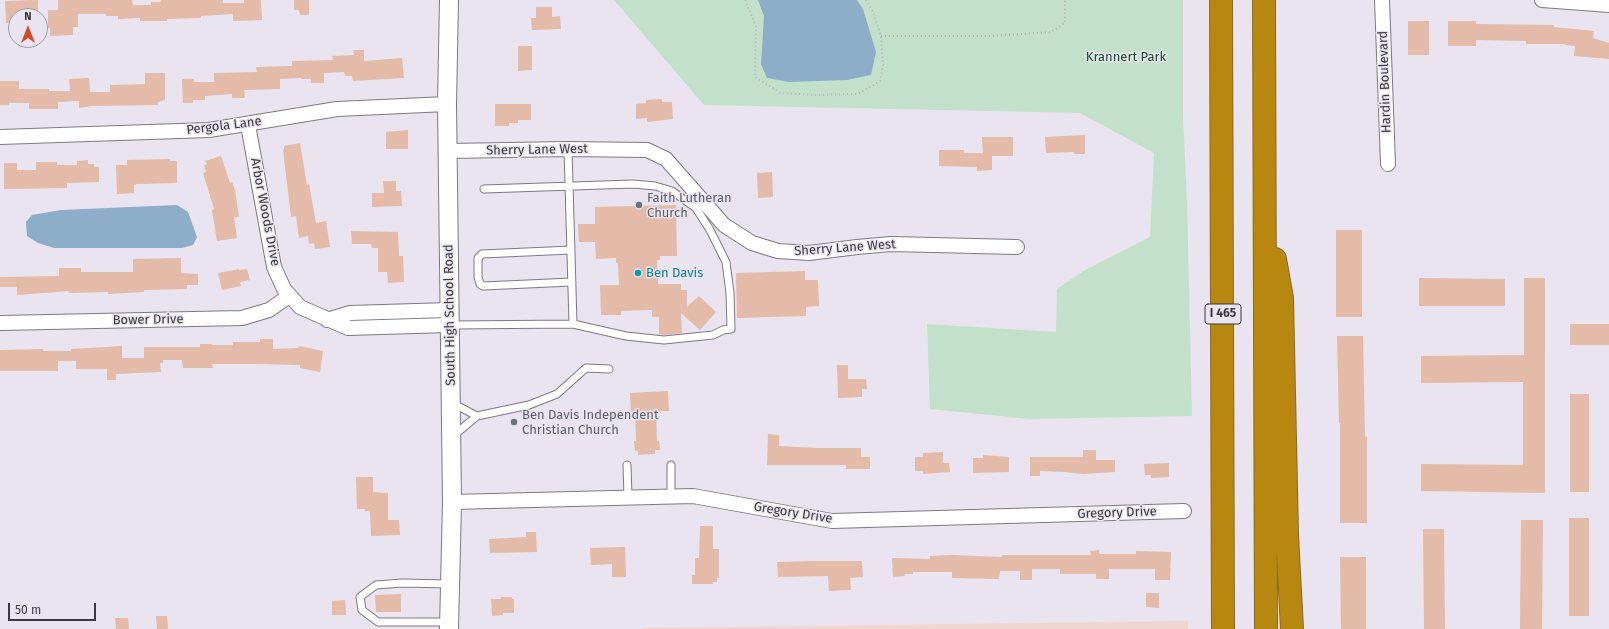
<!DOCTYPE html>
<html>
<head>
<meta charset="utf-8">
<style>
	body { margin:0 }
	#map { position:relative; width:1609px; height:629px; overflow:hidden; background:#e9e4ef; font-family:"Fira Sans",sans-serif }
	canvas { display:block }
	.north { position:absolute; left:8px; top:8px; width:40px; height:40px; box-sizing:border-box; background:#e9e4ef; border:1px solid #a3a0a8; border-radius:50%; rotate:0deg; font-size:11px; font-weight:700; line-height:16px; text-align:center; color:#3b393d }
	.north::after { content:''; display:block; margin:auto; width:14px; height:18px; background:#d44a26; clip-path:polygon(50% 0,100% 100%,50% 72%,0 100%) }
	.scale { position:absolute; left:8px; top:603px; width:88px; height:18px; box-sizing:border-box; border:2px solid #3b393d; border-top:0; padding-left:5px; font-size:12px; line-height:14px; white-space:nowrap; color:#3b393d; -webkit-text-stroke:3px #e9e4ef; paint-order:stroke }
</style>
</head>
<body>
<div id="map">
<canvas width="1609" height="629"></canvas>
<div class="north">N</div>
<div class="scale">50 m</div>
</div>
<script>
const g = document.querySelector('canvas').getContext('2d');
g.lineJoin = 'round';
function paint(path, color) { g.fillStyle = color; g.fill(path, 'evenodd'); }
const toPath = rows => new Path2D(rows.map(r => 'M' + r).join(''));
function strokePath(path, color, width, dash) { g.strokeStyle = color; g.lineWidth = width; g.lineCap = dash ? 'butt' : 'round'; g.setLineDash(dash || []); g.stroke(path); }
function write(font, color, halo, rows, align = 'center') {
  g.font = font + ' "Fira Sans",sans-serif'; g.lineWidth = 3; g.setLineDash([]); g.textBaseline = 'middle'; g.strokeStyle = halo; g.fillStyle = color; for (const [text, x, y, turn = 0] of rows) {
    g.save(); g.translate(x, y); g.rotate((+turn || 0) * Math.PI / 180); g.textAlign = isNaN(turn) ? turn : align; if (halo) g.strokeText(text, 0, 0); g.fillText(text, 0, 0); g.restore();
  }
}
const education = toPath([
	[1188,621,1188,629,643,629,643,628]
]);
const green = toPath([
	[614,0,1183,0,1183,116,1187,201,1192,416,1029,419,930,409,927,324,1056,332,1057,289,1085,270,1150,237,1154,153,1080,113,704,105]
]);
const water = toPath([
	[758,0,857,0,863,9,876,52,871,75,847,80,789,82,767,78,761,64,764,16],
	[177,205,188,212,197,237,193,245,182,248,54,248,38,243,27,236,26,222,32,215,61,210]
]);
const building = toPath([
	[38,0,38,16,16,16,16,22,6,23,5,1],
	[58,0,132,0,133,5,151,5,151,2,161,2,161,0,223,0,223,3,244,3,244,0,261,0,262,20,233,21,233,14,201,16,201,18,167,19,167,21,140,21,140,18,118,19,118,16,106,16,106,14,78,14,78,27,73,27,73,35,50,36,50,28,48,28,48,10,58,10],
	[294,0,309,0,309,15,300,15,299,10,294,10],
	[536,7,552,7,552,17,560,16,561,29,532,30,531,18,536,18],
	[1408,21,1429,21,1429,55,1408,55],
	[1448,21,1476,21,1476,24,1554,25,1554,27,1594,31,1593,38,1609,43,1609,59,1574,56,1575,46,1565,45,1565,44,1526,44,1526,41,1476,40,1476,46,1448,46],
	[518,46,532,46,532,70,518,71],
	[353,50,364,50,364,61,402,58,404,78,353,81,352,76,345,76,344,72,324,73,324,83,311,83,311,79,301,79,301,78,280,79,280,89,244,90,245,98,232,98,232,94,205,96,205,100,193,100,193,103,183,103,182,79,194,79,194,82,214,82,214,73,257,72,256,67,292,66,292,61,333,60,332,56,354,55],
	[145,73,165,73,165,100,158,102,158,105,91,106,79,108,79,101,58,102,58,109,29,109,29,103,9,103,9,105,0,105,0,81,19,81,19,89,49,89,49,91,70,91,69,79,89,78,90,92,110,92,110,85,145,84],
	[662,99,662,102,672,102,673,119,647,122,647,118,636,119,636,104,646,103,646,100],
	[495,104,531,104,531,120,518,120,518,123,509,123,509,126,495,126],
	[408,130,408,149,386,149,386,132],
	[1085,135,1085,154,1074,154,1074,152,1046,153,1045,137],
	[982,137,1013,137,1013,156,992,156,992,170,977,171,977,167,939,166,939,150,964,150,964,153,983,153],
	[300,143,307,185,309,184,316,223,326,221,330,247,315,249,314,243,309,244,308,236,299,238,296,216,291,217,283,149,284,149,284,146],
	[221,156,230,183,232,182,235,190,239,217,234,217,237,238,217,241,212,210,214,209,203,173,206,172,204,165,207,164,205,161],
	[170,159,170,161,177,161,177,183,137,184,134,185,134,193,117,194,116,165,127,165,127,160],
	[88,160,88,164,94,164,94,167,99,167,99,182,67,183,67,188,4,189,4,163,17,163,17,170,36,170,36,162,57,162,57,165,77,165,77,161],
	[772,172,773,197,758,198,757,173],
	[383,181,396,181,396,191,401,191,402,206,372,207,372,193,384,193],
	[676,205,677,256,660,256,660,260,657,260,658,284,681,284,681,290,687,290,687,307,699,296,716,312,700,330,681,313,682,333,664,335,659,334,659,317,652,317,652,310,621,311,621,315,601,315,600,285,619,285,618,263,616,263,616,258,596,259,595,242,579,242,578,224,595,224,595,207],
	[1336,230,1362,230,1362,317,1336,317],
	[351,231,398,232,399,256,403,256,404,282,388,283,387,272,378,272,378,248,372,248,371,244,352,244],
	[181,258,181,273,198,274,198,285,187,285,187,289,144,290,144,292,108,294,108,292,69,293,69,291,17,295,17,287,0,287,0,277,59,276,59,268,81,268,81,272,133,272,133,259],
	[239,269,239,270,247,269,250,280,240,282,241,286,222,290,218,273],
	[805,271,805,280,818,280,819,306,806,307,806,316,737,318,736,273],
	[1419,278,1505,279,1505,306,1419,306],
	[1524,278,1545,278,1545,493,1421,491,1421,464,1523,465,1523,382,1421,383,1421,356,1524,355],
	[1570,324,1609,324,1609,345,1570,345],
	[1337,336,1363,336,1365,437,1367,437,1367,523,1340,523,1340,423,1339,423],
	[260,339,273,339,273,349,298,348,299,346,323,351,320,372,300,368,300,365,260,364,212,364,213,368,183,368,182,360,163,360,163,363,160,363,161,372,116,374,116,380,107,380,107,369,76,369,76,361,58,361,58,371,0,371,0,350,43,349,43,351,71,351,71,349,122,346,122,358,144,358,144,347,200,347,200,344,212,344,212,345,233,345,233,342,260,342],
	[837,365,848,365,848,379,866,379,867,389,862,389,862,397,838,398],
	[668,391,669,411,656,411,657,441,659,441,660,450,655,450,655,454,638,455,638,451,635,451,634,441,636,441,635,412,631,412,630,393],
	[1570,394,1589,394,1589,492,1570,492],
	[768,434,779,435,779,446,819,448,861,448,861,457,870,457,870,469,846,469,846,465,767,465],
	[1083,450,1096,450,1096,460,1115,460,1115,472,1083,474,1064,472,1040,471,1040,476,1030,476,1030,457,1083,457],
	[943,452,943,463,949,463,950,472,923,474,923,471,915,471,915,457,923,457,923,453],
	[983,455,1009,457,1009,472,973,473,973,458,983,458],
	[1169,463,1169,477,1151,478,1151,475,1145,475,1144,464],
	[356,477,373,477,373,492,388,493,388,520,399,520,400,535,371,536,370,511,365,511,365,509,357,509],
	[1569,518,1589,518,1589,616,1569,616],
	[1521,520,1543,520,1542,629,1520,629],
	[700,526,713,526,713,549,719,549,719,578,717,578,717,582,713,582,713,584,692,584,692,575,695,575,695,558,699,558],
	[1423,529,1444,529,1445,629,1424,629],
	[526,532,536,532,537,552,490,553,489,539,526,537],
	[625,547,626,577,612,577,612,564,591,565,590,548],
	[1099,550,1099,554,1136,554,1136,551,1171,552,1170,580,1155,580,1155,569,1109,569,1109,579,1096,579,1096,574,1060,574,1060,569,1032,569,1032,580,1020,580,1020,571,1000,571,999,579,952,578,952,572,913,572,913,574,905,574,904,576,893,577,892,558,930,559,930,556,953,555,1002,557,1002,555,1091,555,1090,551],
	[1340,557,1366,557,1366,629,1341,629],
	[813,561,862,561,863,577,850,578,851,590,829,591,828,576,778,577,777,562],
	[1146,593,1159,593,1159,608,1146,607],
	[401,594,401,612,376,612,375,595],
	[501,597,512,597,512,599,514,599,514,613,503,613,503,615,492,616,491,599,501,599],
	[345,600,346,615,332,615,332,601],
	[156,616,167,616,168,629,157,629],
	[115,618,128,618,129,629,116,629]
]);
const path = toPath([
	[745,0,756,26,755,77,781,93,815,95,858,94,880,81,883,65,881,36,873,12,866,0],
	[881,36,991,36,1051,32,1065,23,1065,0]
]);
const service = toPath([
	[484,189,633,184,655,186,672,191,696,208,710,230,726,262,730,293,731,329,723,330,713,335,664,340,626,336,573,324],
	[571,250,482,254,478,258,478,277,480,284,483,286,572,282],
	[451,325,573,324,568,149],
	[452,403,477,416],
	[453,436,477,416,529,405,557,394,586,368,609,369],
	[627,465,628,497],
	[671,465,671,496],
	[449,622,378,622,362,610,360,597,376,585,402,583,450,584]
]);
const minor = toPath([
	[1382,0,1388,164],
	[1542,0,1609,5],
	[248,125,274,267,284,289,300,307,348,328,449,325],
	[0,137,209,130,337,109,447,104],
	[448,151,568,149,647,150,666,159,724,225,752,243,778,251,809,253,857,247,891,244,1017,247],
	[327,320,350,313,449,310],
	[0,323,242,318,269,310,289,296],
	[452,502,693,496,832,521,1184,511]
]);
const tertiary = toPath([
	[449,629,452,502,447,104,449,0]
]);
const motorway = toPath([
	[1221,0,1223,629],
	[1264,0,1266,629],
	[1275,259,1282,298,1287,535,1292,629]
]);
const markers = [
	[639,205,4,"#6b7280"],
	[638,273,4,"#0f9aa8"],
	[514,422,4,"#6b7280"]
];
const shields = [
	[1223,314,36]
];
const shieldNames = [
	["I 465",1223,314]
];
const parkNames = [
	["Krannert Park",1126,57]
];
const streetNames = [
	["Hardin Boulevard",1385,82,-92],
	["Pergola Lane",224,126,-7],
	["Sherry Lane West",537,150,-1],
	["Arbor Woods Drive",265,212,79],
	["Sherry Lane West",845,248,-4],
	["South High School Road",450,315,-91],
	["Bower Drive",148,320,-1],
	["Gregory Drive",793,513,9],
	["Gregory Drive",1117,513,-2]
];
const worshipNames = [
	["Faith Lutheran",647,198],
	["Church",647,213],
	["Ben Davis Independent",522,415],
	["Christian Church",522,430]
];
const cultureNames = [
	["Ben Davis",646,273]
];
paint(education, '#f0d6cf');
paint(green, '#c3e1ca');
paint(water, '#8eadc9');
paint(building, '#e4baa9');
strokePath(service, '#7e7883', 9);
strokePath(minor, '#7e7883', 16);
strokePath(tertiary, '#7e7883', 20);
strokePath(motorway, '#8c6c1f', 24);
strokePath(path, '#b3afb8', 2, [1, 3]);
strokePath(service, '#fff', 7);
strokePath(minor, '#fff', 14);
strokePath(tertiary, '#fff', 18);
strokePath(motorway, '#b7870f', 22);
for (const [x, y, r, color] of markers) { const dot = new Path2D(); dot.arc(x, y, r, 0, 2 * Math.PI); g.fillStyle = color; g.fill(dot); strokePath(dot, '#e9e4ef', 1.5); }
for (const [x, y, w] of shields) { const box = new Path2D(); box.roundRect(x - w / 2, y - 10, w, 20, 3); g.fillStyle = '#e9e4ef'; g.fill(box); strokePath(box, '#3b393d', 1); }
write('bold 12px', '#3b393d', null, shieldNames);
write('13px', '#134c29', '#e9e4ef', parkNames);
write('13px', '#3b393d', '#e9e4ef', streetNames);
write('13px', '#5b616d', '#e9e4ef', worshipNames, 'left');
write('13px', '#0d838f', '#e9e4ef', cultureNames, 'left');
</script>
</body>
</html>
